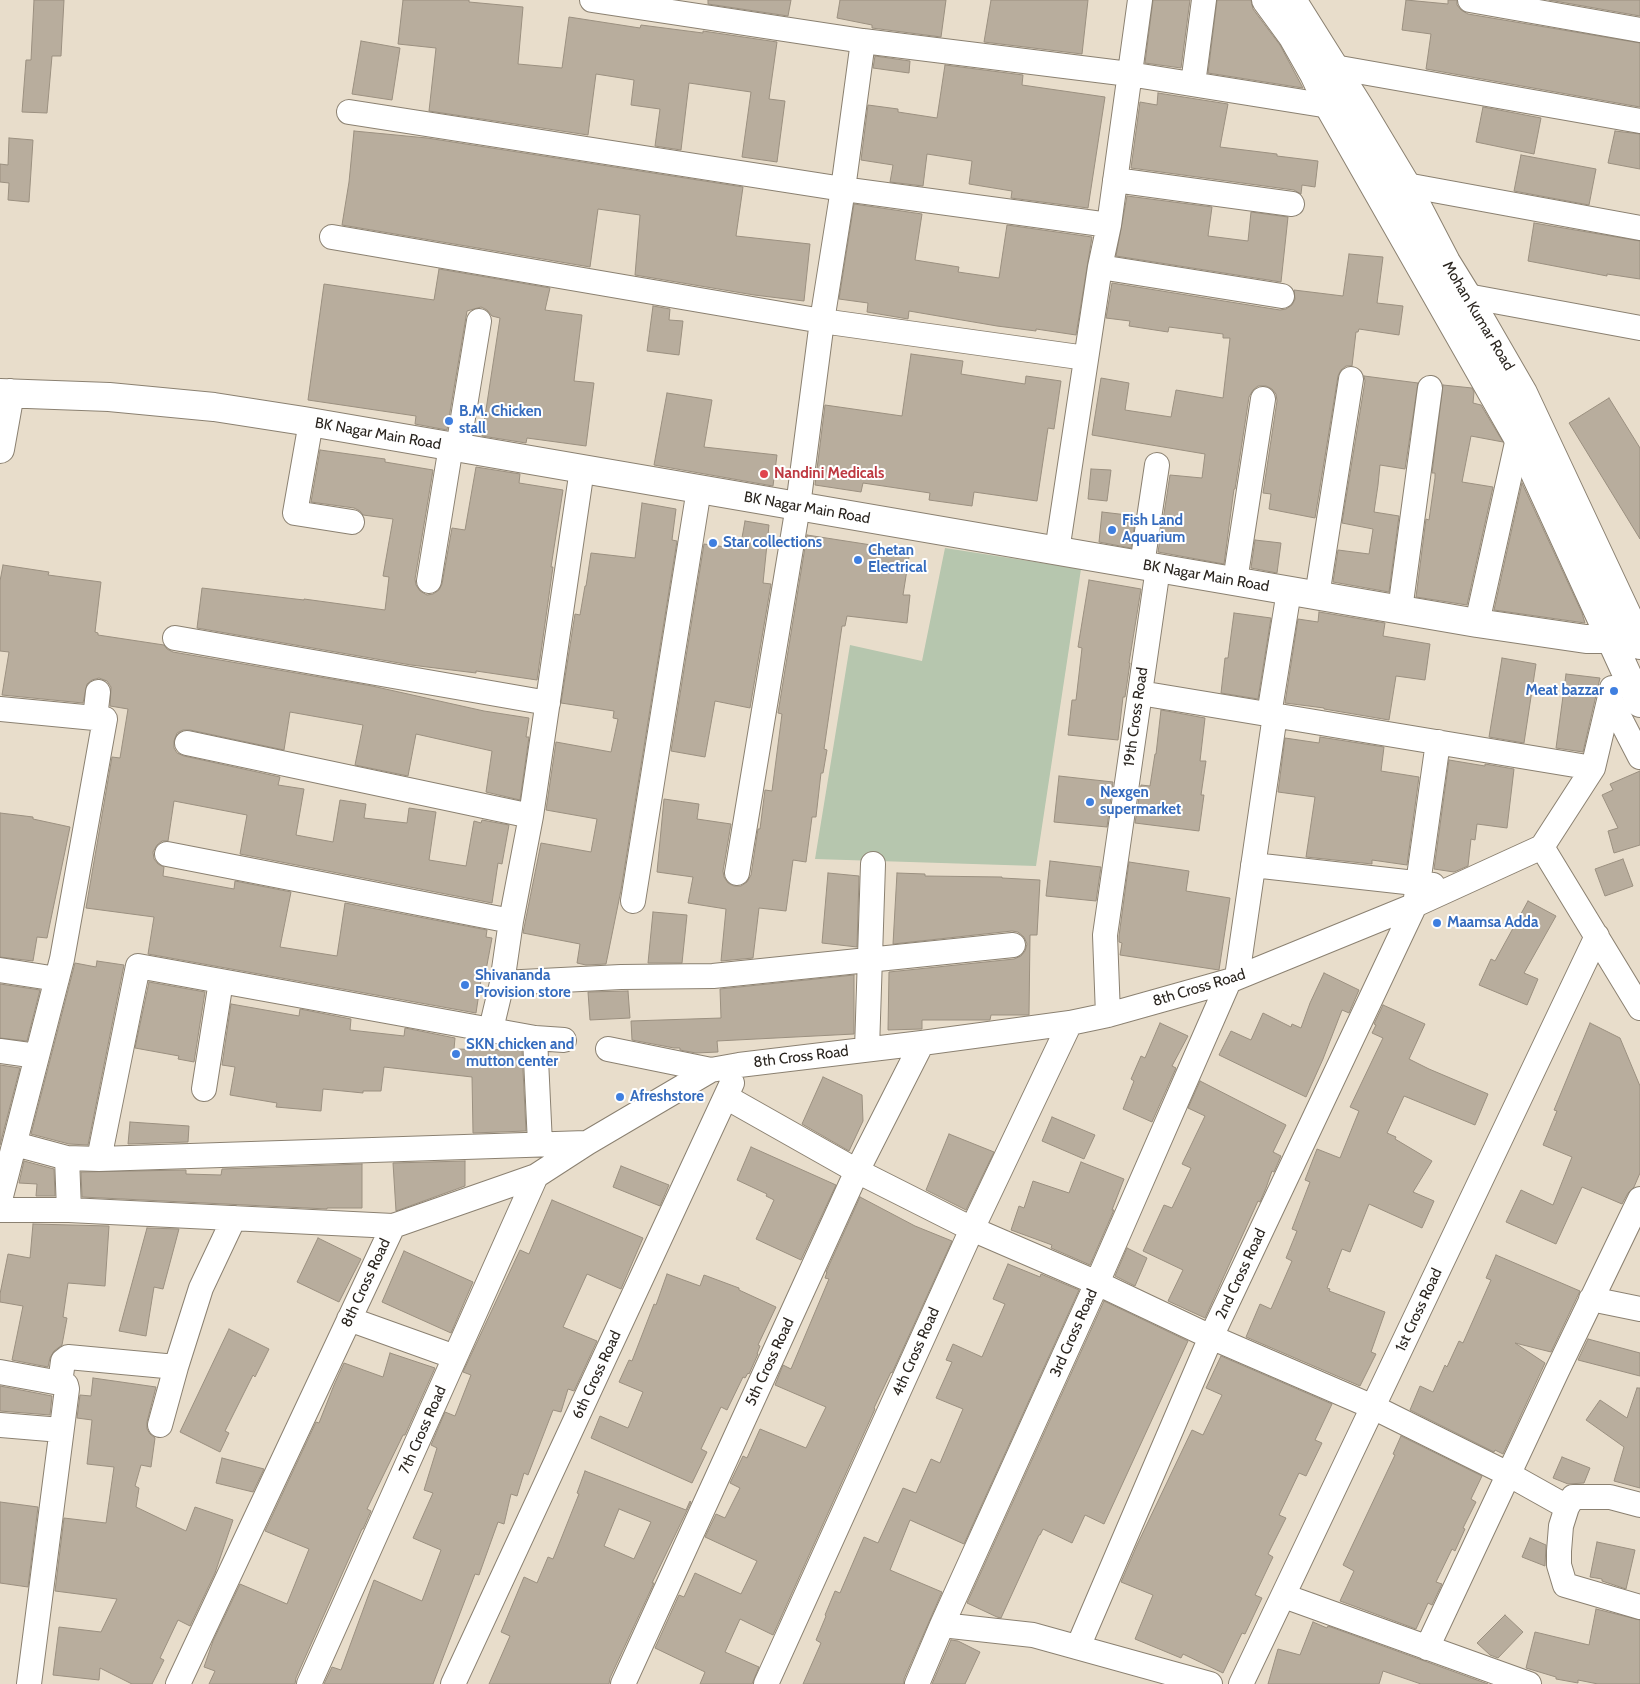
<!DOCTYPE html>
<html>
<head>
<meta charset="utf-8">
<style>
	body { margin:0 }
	canvas { display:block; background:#e8ddcb }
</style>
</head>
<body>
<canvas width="1640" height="1684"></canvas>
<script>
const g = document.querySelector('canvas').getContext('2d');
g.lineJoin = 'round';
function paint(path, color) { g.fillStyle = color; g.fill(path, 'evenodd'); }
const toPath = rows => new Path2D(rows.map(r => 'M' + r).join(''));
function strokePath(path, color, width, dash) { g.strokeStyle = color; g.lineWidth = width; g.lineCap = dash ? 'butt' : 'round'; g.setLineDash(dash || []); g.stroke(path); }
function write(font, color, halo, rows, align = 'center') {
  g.font = font + ' Cabin,sans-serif'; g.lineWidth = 4; g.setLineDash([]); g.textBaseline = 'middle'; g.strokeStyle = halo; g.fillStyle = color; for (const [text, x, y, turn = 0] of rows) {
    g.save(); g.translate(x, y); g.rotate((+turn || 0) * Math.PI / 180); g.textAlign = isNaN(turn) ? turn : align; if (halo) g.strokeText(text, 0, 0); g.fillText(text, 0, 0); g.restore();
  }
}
const green = toPath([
	[945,548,1081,569,1036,866,815,859,850,645,922,661]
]);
const building = toPath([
	[34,0,64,0,61,56,52,56,47,113,22,112,26,60,31,60,34,0],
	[403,0,469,0,469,2,523,7,518,64,562,68,569,17,640,28,641,25,703,33,703,31,777,42,769,99,785,101,777,162,742,157,751,92,689,83,681,150,655,146,660,109,631,105,634,80,596,74,588,135,429,111,436,48,398,44,403,0],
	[708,0,791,0,788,16,708,4,708,0],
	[840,0,946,0,941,37,872,28,872,25,837,18,840,0],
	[991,0,1088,0,1082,54,984,42,991,0],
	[1153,0,1190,0,1181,68,1145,63,1153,0],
	[1217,0,1251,0,1253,9,1280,45,1303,88,1208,73,1217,0],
	[1406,0,1448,4,1448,0,1457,0,1457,5,1461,10,1468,14,1640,43,1640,107,1426,69,1431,34,1402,30,1406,0],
	[1549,0,1640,0,1640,16,1549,0],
	[361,41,400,48,392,100,352,94,361,41],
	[875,56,910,61,909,73,873,68,875,56],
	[945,65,1023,75,1022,85,1105,97,1088,208,1011,198,1012,191,969,184,972,161,927,154,923,186,890,182,893,165,861,160,868,105,898,109,898,112,937,118,945,65],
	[1158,93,1228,104,1220,147,1277,154,1277,156,1318,161,1315,187,1302,185,1301,194,1294,190,1131,168,1140,102,1157,105,1158,93],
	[1483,107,1541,118,1534,154,1476,142,1483,107],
	[354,131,427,138,743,187,736,236,810,244,804,301,754,295,635,275,640,215,598,209,590,267,342,225,349,182,354,131],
	[1615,131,1640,134,1640,169,1608,163,1615,131],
	[9,138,33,140,29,202,8,200,9,183,0,182,0,164,8,165,9,138],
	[1521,155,1596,169,1589,205,1514,191,1521,155],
	[1127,196,1212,207,1208,236,1248,241,1251,212,1288,217,1281,282,1116,256,1127,196],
	[854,204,922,214,915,260,959,267,958,272,999,278,1007,225,1092,237,1076,335,1036,329,1036,331,997,326,909,311,908,319,867,312,868,303,839,299,854,204],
	[1534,223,1640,241,1640,279,1607,274,1607,276,1528,261,1534,223],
	[1349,254,1383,257,1377,303,1403,306,1399,335,1359,329,1358,332,1356,332,1352,366,1346,366,1341,370,1338,376,1315,518,1269,509,1271,494,1263,493,1277,401,1276,394,1272,389,1266,386,1258,386,1253,390,1249,397,1235,489,1234,489,1224,564,1158,552,1170,475,1202,478,1205,454,1092,435,1101,378,1129,383,1125,410,1171,417,1176,390,1223,398,1230,338,1223,338,1223,334,1169,327,1168,332,1129,326,1130,321,1106,318,1112,283,1280,310,1286,309,1292,305,1295,299,1294,290,1343,296,1349,254],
	[439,269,550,288,545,310,582,315,574,381,594,383,586,446,527,438,526,443,482,436,500,318,492,316,487,310,481,307,467,311,447,430,415,424,416,416,308,400,324,284,434,300,439,269],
	[653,306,670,309,669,320,683,321,679,355,647,351,653,306],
	[911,354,963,361,961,374,1025,384,1026,376,1061,381,1054,429,1048,428,1037,501,974,492,972,506,929,500,930,493,863,483,861,492,815,485,825,405,902,416,911,354],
	[1364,376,1418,383,1405,469,1380,465,1378,485,1374,512,1399,516,1389,592,1333,582,1338,550,1369,554,1373,529,1342,523,1365,381,1364,376],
	[1443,385,1472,388,1474,392,1473,403,1481,405,1503,442,1471,436,1462,482,1493,487,1467,605,1416,597,1426,519,1429,520,1435,478,1435,473,1432,473,1443,385],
	[667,393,712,400,704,447,777,455,773,486,654,465,667,393],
	[1609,398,1640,448,1640,539,1569,423,1609,398],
	[320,450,385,459,385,462,433,470,415,579,416,585,420,591,427,595,433,594,439,590,442,584,452,528,465,530,476,467,520,474,519,483,563,490,551,567,553,567,537,680,476,671,476,673,411,665,197,628,202,588,304,600,304,599,385,610,389,577,383,576,393,519,363,515,360,511,354,508,311,502,320,450],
	[1091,469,1111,470,1107,501,1088,499,1091,469],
	[1522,483,1582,613,1585,623,1494,610,1522,483],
	[642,503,676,509,672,540,677,541,621,890,606,964,586,965,577,963,580,944,523,933,541,843,591,852,597,819,546,810,556,742,611,752,618,719,613,718,614,711,561,703,575,614,580,615,585,586,586,586,591,553,635,558,642,503],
	[1102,512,1136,516,1131,548,1099,542,1102,512],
	[745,521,769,525,763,583,771,584,750,708,715,701,705,757,671,751,704,544,740,549,745,521],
	[807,535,910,551,903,595,910,595,907,623,847,616,845,626,842,626,824,749,827,750,823,773,821,773,816,817,812,817,806,862,793,860,786,911,759,908,753,958,721,961,726,909,688,903,693,877,657,872,664,799,699,804,697,819,731,824,723,871,724,877,728,883,734,886,741,886,747,882,751,875,758,829,760,829,765,790,772,791,782,714,778,713,807,535],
	[1255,540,1281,543,1277,573,1251,568,1255,540],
	[3,565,49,572,48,575,101,582,95,632,98,633,98,635,164,645,167,649,173,652,372,686,484,711,529,718,526,737,529,737,520,800,486,792,492,751,416,734,408,776,355,765,363,725,290,712,284,750,190,730,183,730,177,733,174,741,174,748,177,753,184,756,280,777,278,785,304,789,296,835,333,842,340,800,366,804,364,818,407,823,409,808,436,812,429,860,466,866,474,821,481,823,482,820,509,825,502,864,498,863,492,903,240,854,247,815,174,801,168,841,162,841,157,845,153,852,154,859,158,864,164,867,163,876,234,889,235,881,291,892,280,947,337,956,345,903,487,930,486,937,492,938,484,981,481,980,476,1013,148,954,154,917,86,908,112,757,120,758,128,709,110,706,111,687,107,681,99,678,92,680,87,684,83,703,2,695,9,652,0,651,0,581,3,565],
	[1089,580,1141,589,1129,663,1130,663,1125,697,1123,697,1118,740,1068,735,1072,700,1076,700,1082,648,1078,647,1089,580],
	[1319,612,1385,623,1383,636,1430,644,1425,680,1396,676,1389,720,1324,709,1324,708,1285,703,1298,619,1318,622,1319,612],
	[1234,613,1271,618,1258,699,1221,693,1225,658,1228,658,1234,613],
	[1502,658,1536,664,1524,743,1489,737,1502,658],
	[1566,674,1600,678,1583,752,1556,748,1566,674],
	[1161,710,1205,718,1200,761,1206,761,1201,795,1204,795,1199,831,1135,823,1141,785,1150,786,1155,754,1156,754,1161,710],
	[1320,737,1384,747,1381,771,1419,777,1407,865,1372,860,1372,864,1306,857,1315,797,1278,792,1285,738,1319,743,1320,737],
	[1449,760,1485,766,1485,764,1514,769,1507,828,1477,824,1475,840,1471,839,1468,866,1454,872,1434,869,1449,760],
	[1640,771,1640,845,1614,853,1608,831,1618,828,1602,795,1613,790,1610,784,1640,771],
	[1059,776,1113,782,1107,827,1054,822,1059,776],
	[0,813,33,817,33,819,70,827,47,938,37,937,33,961,0,957,0,813],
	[1623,859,1633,886,1605,896,1595,869,1623,859],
	[1050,861,1101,867,1096,901,1046,896,1050,861],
	[1129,862,1189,871,1186,891,1230,898,1219,970,1120,955,1122,943,1119,942,1119,936,1129,862],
	[828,873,859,876,857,947,822,943,828,873],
	[897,873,925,874,925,876,1002,877,1002,878,1040,880,1037,935,1030,935,1029,1015,991,1015,990,1020,922,1020,922,1029,888,1030,889,972,1014,959,1021,956,1025,951,1027,944,1024,937,1018,932,1012,931,893,944,897,873],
	[1528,901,1556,916,1524,973,1538,979,1527,1005,1479,985,1491,959,1495,961,1528,901],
	[653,912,687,915,682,963,648,963,653,912],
	[97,961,124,965,88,1145,69,1144,31,1134,75,963,96,967,97,961],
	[1324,973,1359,990,1349,1013,1342,1010,1323,1059,1306,1097,1219,1055,1231,1031,1251,1040,1263,1013,1291,1027,1292,1024,1301,1028,1310,1003,1324,973],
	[854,975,854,1034,717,1041,718,1052,696,1053,680,1050,680,1048,674,1048,632,1040,631,1021,721,1018,720,989,854,975],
	[149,982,205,992,194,1062,178,1059,179,1056,135,1048,149,982],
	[0,984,40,990,27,1041,0,1038,0,984],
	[628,991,630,1018,590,1020,588,992,628,991],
	[231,1004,299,1016,300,1009,351,1019,350,1030,404,1036,405,1028,455,1038,454,1049,522,1050,526,1131,473,1133,472,1077,384,1067,381,1091,363,1091,363,1093,323,1089,321,1111,276,1107,277,1103,230,1095,235,1067,222,1065,231,1004],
	[1383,1005,1425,1024,1409,1059,1429,1069,1488,1094,1475,1125,1404,1096,1387,1133,1396,1137,1395,1139,1432,1161,1413,1192,1434,1201,1422,1228,1369,1204,1350,1252,1342,1249,1327,1288,1330,1289,1329,1291,1385,1312,1371,1352,1376,1354,1360,1386,1246,1337,1260,1304,1271,1309,1292,1261,1286,1258,1297,1231,1292,1229,1310,1182,1305,1180,1317,1149,1340,1158,1359,1111,1350,1107,1383,1038,1372,1033,1376,1025,1374,1024,1383,1005],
	[1160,1023,1188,1036,1172,1066,1176,1068,1152,1122,1123,1109,1134,1081,1131,1079,1141,1056,1145,1058,1160,1023],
	[1590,1023,1620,1038,1640,1086,1640,1173,1634,1187,1628,1193,1622,1204,1582,1187,1556,1244,1506,1222,1521,1190,1553,1205,1572,1157,1543,1145,1557,1111,1554,1110,1590,1023],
	[0,1065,20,1068,0,1145,0,1065],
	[823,1077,862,1095,863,1121,849,1151,802,1124,823,1077],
	[1200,1081,1286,1125,1273,1152,1281,1156,1274,1172,1272,1171,1266,1188,1260,1202,1258,1201,1205,1318,1168,1301,1183,1270,1143,1251,1164,1205,1172,1208,1191,1168,1182,1164,1205,1116,1188,1108,1200,1081],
	[1052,1117,1095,1135,1084,1159,1042,1141,1052,1117],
	[130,1122,189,1126,188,1142,128,1144,130,1122],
	[949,1134,994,1152,966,1210,926,1190,949,1134],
	[751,1147,836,1185,801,1260,756,1239,774,1200,766,1196,767,1194,737,1180,751,1147],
	[24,1161,54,1169,55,1196,36,1196,37,1184,19,1183,24,1161],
	[465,1161,465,1186,396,1211,393,1163,465,1161],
	[1081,1162,1124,1179,1112,1210,1114,1210,1090,1265,1051,1248,1052,1245,1011,1230,1019,1206,1024,1208,1033,1181,1069,1193,1081,1162],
	[362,1164,362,1208,327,1208,327,1209,82,1197,81,1172,186,1170,186,1174,221,1175,222,1169,362,1164],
	[621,1166,669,1185,660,1206,613,1187,621,1166],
	[860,1197,915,1226,952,1241,892,1373,891,1372,874,1408,875,1409,773,1635,740,1619,725,1652,759,1667,752,1684,700,1684,705,1672,655,1648,679,1595,684,1597,695,1573,741,1594,757,1561,705,1537,716,1514,725,1518,740,1488,730,1483,743,1456,747,1458,760,1429,806,1448,826,1407,775,1385,783,1365,791,1369,829,1279,825,1278,827,1272,826,1272,860,1197],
	[552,1200,643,1238,621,1289,587,1274,563,1327,597,1341,574,1391,568,1389,561,1412,553,1410,528,1475,524,1473,517,1496,511,1494,504,1524,498,1522,479,1575,475,1574,433,1684,324,1684,332,1667,341,1670,374,1580,422,1601,441,1550,413,1538,433,1493,424,1490,437,1448,431,1445,445,1412,455,1416,471,1375,463,1372,520,1250,529,1254,552,1200],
	[33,1224,109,1226,105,1286,68,1283,63,1317,67,1318,62,1345,54,1351,50,1358,48,1367,12,1360,23,1306,0,1302,0,1294,8,1254,30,1258,33,1224],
	[147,1228,179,1229,163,1289,154,1287,146,1336,119,1331,147,1228],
	[318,1238,361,1259,339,1302,297,1282,318,1238],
	[1127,1248,1147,1258,1135,1286,1115,1276,1127,1248],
	[404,1251,473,1282,451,1333,382,1302,404,1251],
	[1496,1255,1580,1291,1551,1352,1515,1343,1545,1363,1503,1454,1495,1450,1494,1452,1410,1410,1420,1386,1433,1392,1445,1365,1447,1367,1459,1341,1463,1343,1491,1280,1486,1278,1496,1255],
	[1008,1264,1040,1277,1041,1274,1079,1290,964,1544,910,1520,890,1570,942,1592,904,1679,904,1684,803,1684,821,1643,816,1640,826,1616,825,1615,835,1591,840,1593,864,1537,878,1543,903,1488,916,1493,931,1459,940,1463,963,1409,936,1398,952,1362,946,1360,953,1344,982,1357,1005,1304,993,1299,1008,1264],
	[667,1274,700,1286,704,1275,739,1288,739,1290,776,1307,758,1345,760,1346,757,1354,758,1354,749,1374,748,1373,745,1378,743,1377,727,1410,721,1407,701,1449,707,1452,692,1483,591,1438,600,1416,628,1428,643,1392,619,1382,629,1360,632,1361,654,1304,656,1305,667,1274],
	[1104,1301,1188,1341,1104,1524,1085,1515,1072,1543,1043,1529,1040,1535,1039,1535,1001,1618,997,1617,967,1603,1104,1301],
	[229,1329,269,1349,255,1377,253,1375,225,1431,229,1433,220,1452,180,1432,229,1329],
	[1588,1339,1640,1353,1640,1376,1578,1360,1588,1339],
	[390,1353,435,1368,405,1435,403,1435,367,1509,371,1511,363,1529,362,1529,296,1678,295,1684,209,1684,215,1671,204,1667,213,1641,240,1584,287,1604,309,1549,265,1531,316,1422,319,1423,334,1385,344,1363,383,1377,390,1353],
	[1221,1356,1332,1404,1315,1440,1322,1443,1306,1476,1299,1473,1279,1515,1286,1518,1268,1554,1273,1557,1255,1595,1262,1598,1245,1634,1242,1633,1223,1673,1183,1654,1181,1658,1135,1639,1153,1595,1121,1582,1137,1545,1192,1430,1203,1435,1222,1395,1206,1388,1221,1356],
	[93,1378,156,1387,147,1422,147,1429,150,1434,155,1438,151,1467,141,1465,135,1486,139,1488,136,1507,186,1531,195,1507,233,1520,215,1573,190,1626,178,1620,160,1658,164,1660,152,1684,132,1684,100,1668,99,1680,53,1675,59,1627,101,1632,117,1599,55,1591,64,1518,106,1523,114,1467,87,1464,92,1420,77,1418,80,1395,91,1396,93,1378],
	[0,1386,52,1396,50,1415,0,1411,0,1386],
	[1637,1388,1640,1388,1640,1488,1614,1481,1624,1447,1586,1420,1600,1400,1627,1418,1637,1388],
	[1401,1436,1482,1476,1471,1499,1476,1502,1463,1528,1465,1529,1455,1551,1452,1549,1436,1582,1442,1584,1432,1605,1428,1603,1416,1629,1340,1601,1354,1571,1343,1565,1395,1455,1393,1454,1401,1436],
	[1562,1457,1590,1468,1584,1483,1568,1484,1553,1478,1562,1457],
	[222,1458,264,1469,253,1492,216,1483,222,1458],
	[585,1471,686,1510,690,1501,691,1502,652,1583,654,1583,610,1678,609,1684,489,1684,510,1636,501,1632,524,1577,537,1583,548,1557,553,1559,579,1494,577,1493,585,1471],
	[619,1509,651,1522,634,1559,604,1546,619,1509],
	[0,1502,38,1507,28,1587,0,1583,0,1502],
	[1530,1538,1546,1545,1545,1566,1522,1557,1530,1538],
	[1597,1542,1635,1550,1626,1589,1602,1581,1602,1579,1590,1577,1597,1542],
	[1596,1609,1640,1620,1640,1684,1598,1684,1578,1680,1578,1683,1556,1679,1556,1677,1526,1668,1535,1632,1589,1645,1596,1609],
	[1505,1615,1523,1632,1498,1658,1490,1655,1477,1643,1505,1615],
	[1313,1622,1327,1628,1328,1626,1488,1684,1421,1684,1383,1671,1379,1684,1268,1684,1278,1649,1300,1655,1313,1622],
	[951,1640,958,1641,980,1652,965,1684,932,1684,951,1640]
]);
const minor = toPath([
	[592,0,863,41,1129,74,1329,106],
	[1470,0,1640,30],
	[1334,67,1640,121],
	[1193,84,1204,0],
	[349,112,843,189,1109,225],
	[1115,180,1292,204],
	[1406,185,1640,228],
	[332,237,822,321,1086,358],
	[1100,267,1282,296],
	[1467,296,1640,328],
	[311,422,295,513,352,522],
	[458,448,479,321],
	[1057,551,1100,267,1109,225,1140,0],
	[1142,565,1157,465],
	[429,581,451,446],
	[1235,581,1263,399],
	[1317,596,1351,379],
	[1400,610,1430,388],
	[1477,623,1518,438],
	[175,638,548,703],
	[1140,693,1593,768],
	[1610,699,1640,757],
	[0,709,105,719,62,959,0,1200],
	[1269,715,1289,591],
	[95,718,98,692],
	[187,743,531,816],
	[1542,847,1640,1008],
	[167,854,511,921],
	[1253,865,1433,885],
	[737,873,798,506,822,321,843,189,863,41],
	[633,901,699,489],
	[0,970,57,979],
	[1237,977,1275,715],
	[502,983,621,977,713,976,1013,945],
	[1108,1015,1105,935,1158,568],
	[491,1029,502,983,511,921,531,816,582,469],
	[535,1038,540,1144],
	[608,1049,711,1070],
	[867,1049,873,864],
	[0,1051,37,1056],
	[204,1089,221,981],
	[726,1097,857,1171,972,1229,1097,1283,1211,1337,1373,1407,1508,1474,1567,1507],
	[15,1144,67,1158],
	[99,1159,586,1143],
	[0,1210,69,1210,393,1226],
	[69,1210,67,1158,99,1159,138,966,535,1038,564,1040],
	[1591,1299,1640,1309],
	[349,1319,455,1357],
	[0,1372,60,1383,66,1385,67,1389,29,1684],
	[60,1383,63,1361,68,1357,176,1367],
	[0,1425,61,1430],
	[160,1425,176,1367,201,1288,234,1218],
	[1640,1505,1610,1497,1573,1497,1567,1507,1561,1526,1559,1551,1559,1565,1565,1585,1640,1607],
	[1284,1596,1529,1684],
	[942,1625,1033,1635,1210,1684],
	[1078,1647,1211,1337,1415,905,1438,742],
	[1427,1648,1557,1371,1640,1199],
	[178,1684,393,1226,536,1176,587,1143,711,1070,739,1065,922,1043,1070,1023,1108,1015,1229,981,1415,905,1542,847,1593,768,1612,688],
	[309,1684,536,1176],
	[453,1684,732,1083],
	[623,1684,857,1171,922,1043],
	[766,1684,972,1229,1070,1023],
	[917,1684,942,1625,1097,1283,1229,981],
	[1241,1684,1597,936]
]);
const tertiary = toPath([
	[1266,0,1293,37,1314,74,1329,106,1522,445,1640,703],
	[1292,0,1361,110,1406,185,1446,262,1467,296,1523,393,1629,619,1640,645],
	[0,393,109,397,214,407,304,421,1477,623,1586,639,1612,639],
	[0,449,10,393]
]);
const markers = [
	[449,421,5,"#3f7fe0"],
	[764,474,5,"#e0444e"],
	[1112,530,5,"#3f7fe0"],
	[713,543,5,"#3f7fe0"],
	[858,560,5,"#3f7fe0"],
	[1614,691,5,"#3f7fe0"],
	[1090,802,5,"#3f7fe0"],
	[1437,923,5,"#3f7fe0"],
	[465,985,5,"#3f7fe0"],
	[456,1054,5,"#3f7fe0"],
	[620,1097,5,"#3f7fe0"]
];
const streetNames = [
	["Mohan Kumar Road",1478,316,59],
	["BK Nagar Main Road",378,434,10],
	["BK Nagar Main Road",807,508,10],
	["BK Nagar Main Road",1206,576,10],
	["19th Cross Road",1136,717,-82],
	["8th Cross Road",1199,988,-17],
	["8th Cross Road",801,1057,-7],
	["2nd Cross Road",1241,1274,-65],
	["8th Cross Road",366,1283,-65],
	["1st Cross Road",1419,1310,-65],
	["3rd Cross Road",1074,1333,-66],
	["4th Cross Road",916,1352,-66],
	["5th Cross Road",770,1362,-65],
	["6th Cross Road",597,1375,-65],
	["7th Cross Road",423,1430,-66]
];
const shopNames = [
	["B.M. Chicken",459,412],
	["stall",459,429],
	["Fish Land",1122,521],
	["Aquarium",1122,538],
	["Star collections",723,543],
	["Chetan",868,551],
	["Electrical",868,568],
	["Meat bazzar",1604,691,"right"],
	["Nexgen",1100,793],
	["supermarket",1100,810],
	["Maamsa Adda",1447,923],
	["Shivananda",475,976],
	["Provision store",475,993],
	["SKN chicken and",466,1045],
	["mutton center",466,1062],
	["Afreshstore",630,1097]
];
const healthNames = [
	["Nandini Medicals",774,474]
];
paint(green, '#b6c6ae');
paint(building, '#b8ad9d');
strokePath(building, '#9b9080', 1);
strokePath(minor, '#8b8171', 26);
strokePath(tertiary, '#8b8171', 30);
strokePath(minor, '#fff', 24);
strokePath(tertiary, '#fff', 28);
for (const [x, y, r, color] of markers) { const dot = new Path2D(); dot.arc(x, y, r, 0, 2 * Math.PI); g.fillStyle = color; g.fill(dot); strokePath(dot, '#fff', 2); }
write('15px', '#2a251f', '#fff', streetNames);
write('bold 15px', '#366cbe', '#fff', shopNames, 'left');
write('bold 15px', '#be3a42', '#fff', healthNames, 'left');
</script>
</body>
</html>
